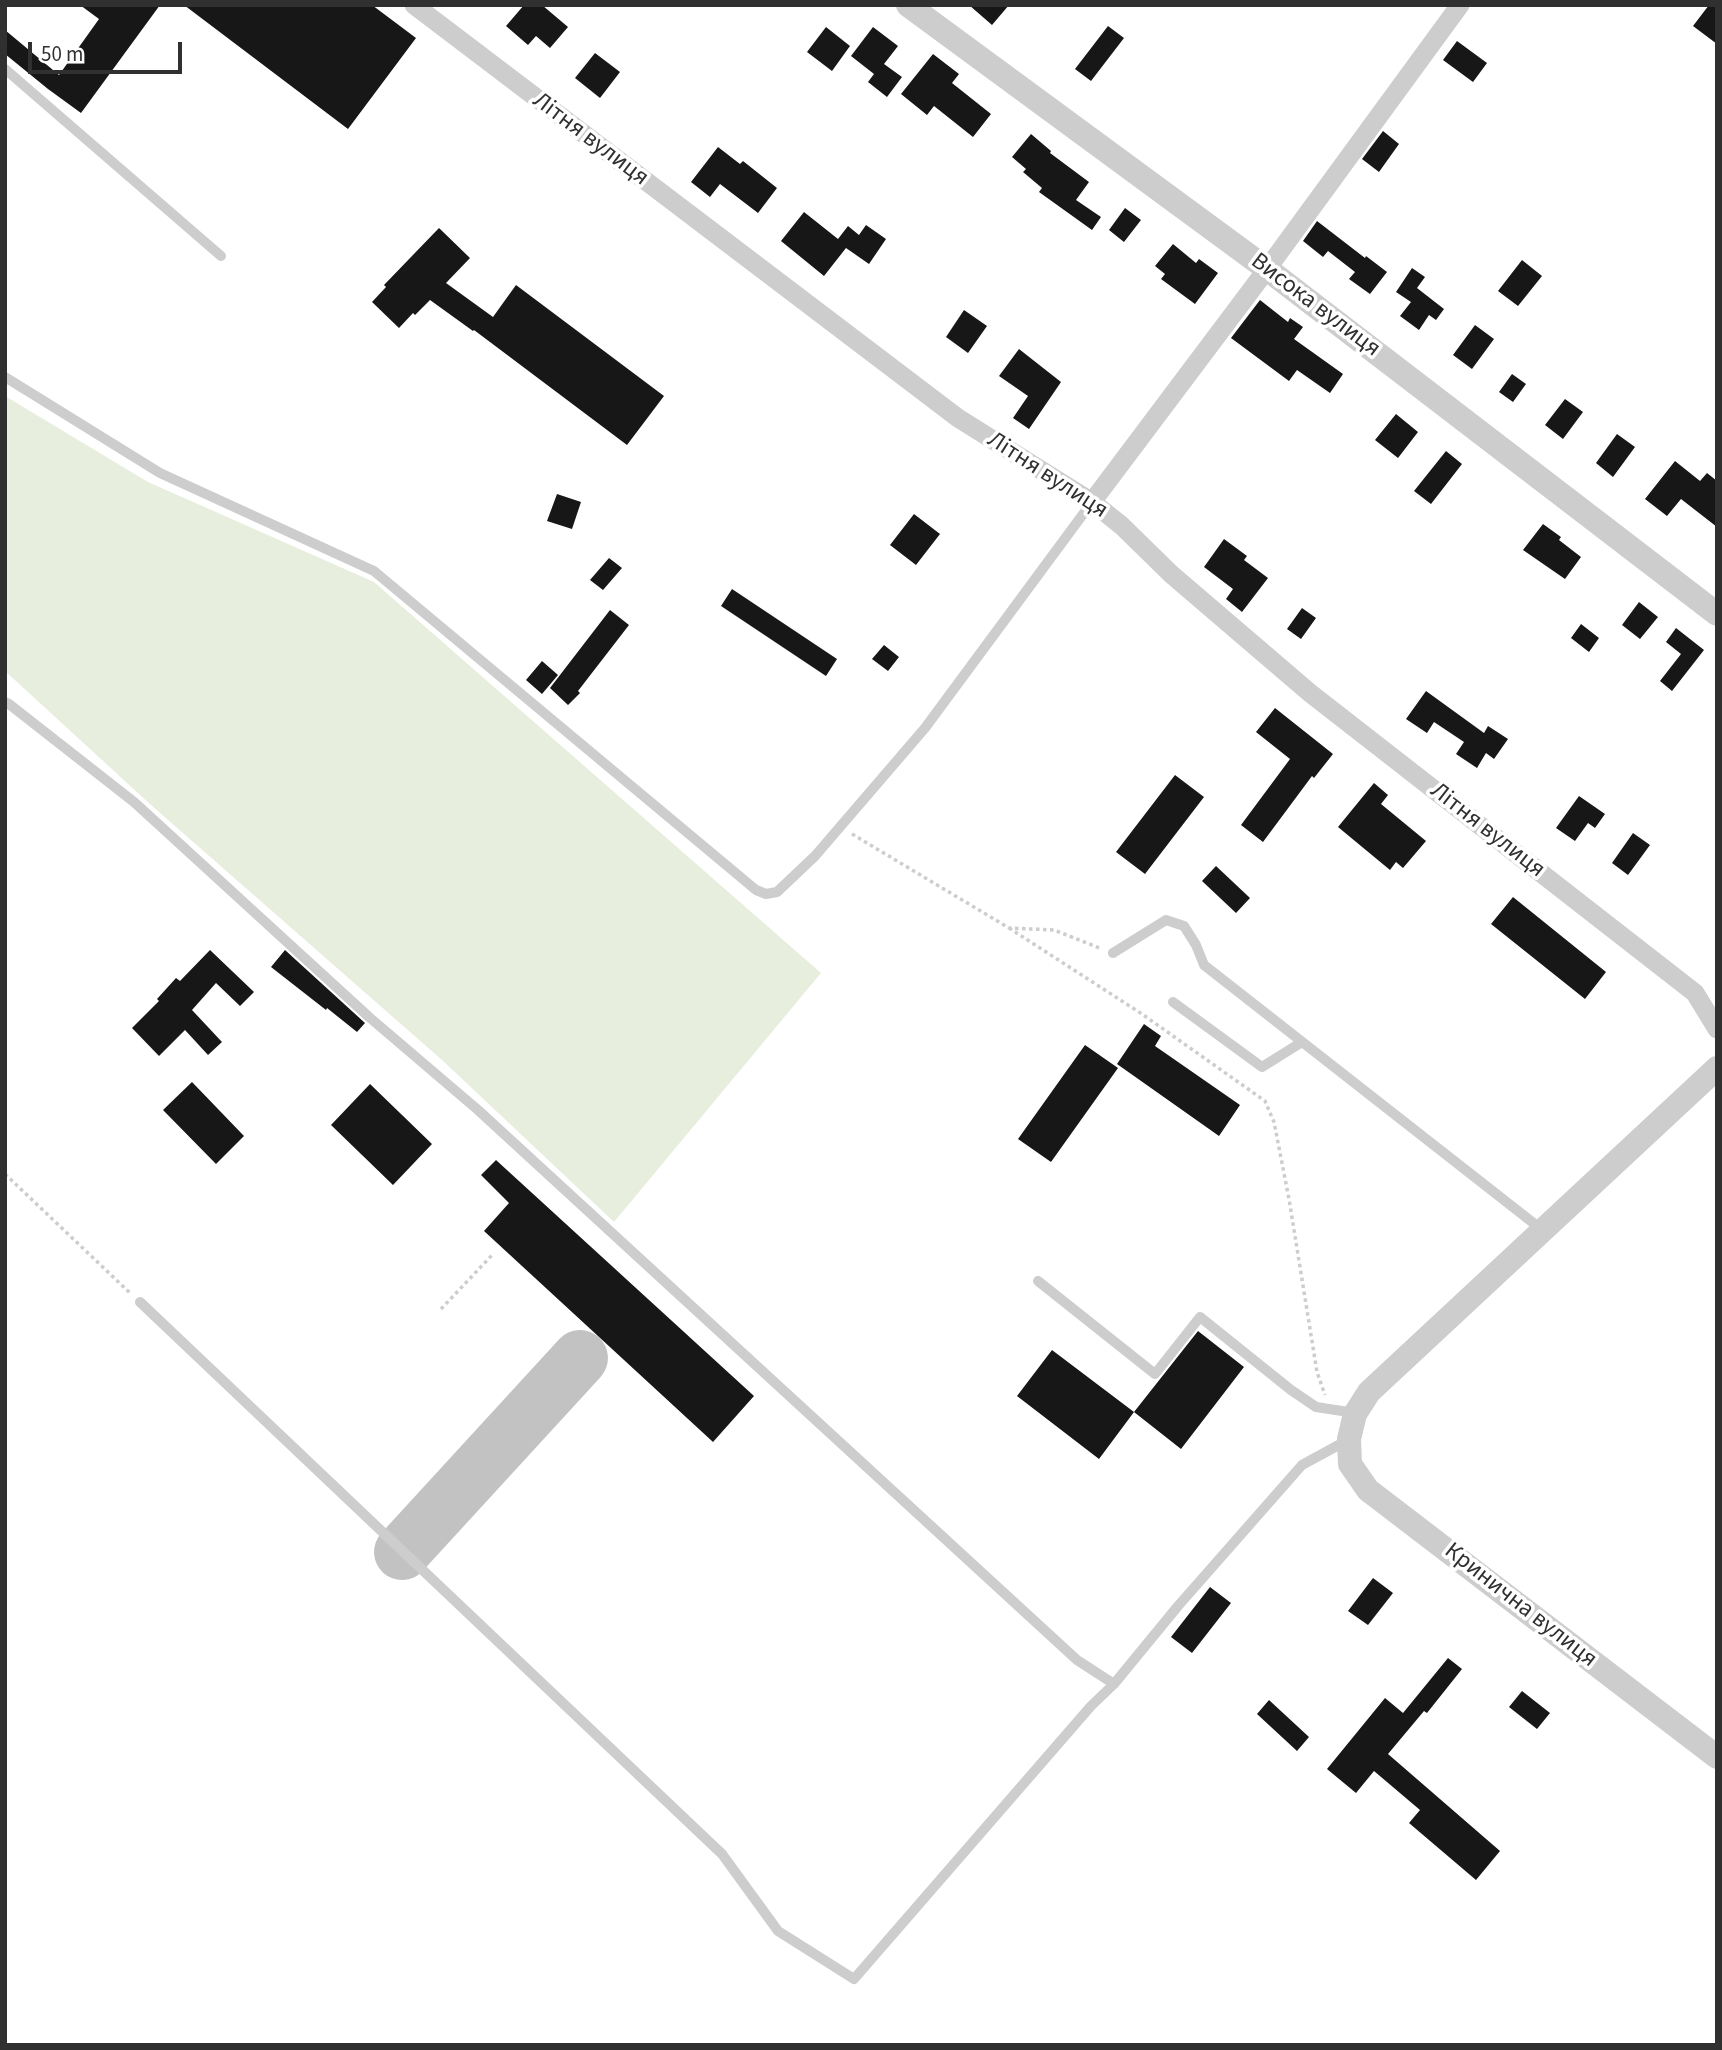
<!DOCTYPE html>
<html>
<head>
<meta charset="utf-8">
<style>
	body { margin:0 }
	#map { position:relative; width:1722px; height:2050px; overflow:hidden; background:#fff; font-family:"Source Sans 3",sans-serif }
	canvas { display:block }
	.frame { position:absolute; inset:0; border:7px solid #303030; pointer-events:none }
	.scale { position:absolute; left:28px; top:42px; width:154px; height:32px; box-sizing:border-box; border:4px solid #303030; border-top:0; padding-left:9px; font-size:21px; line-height:24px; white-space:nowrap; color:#303030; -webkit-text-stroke:5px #fff; paint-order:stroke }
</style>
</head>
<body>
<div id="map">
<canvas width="1722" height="2050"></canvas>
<div class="frame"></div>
<div class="scale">50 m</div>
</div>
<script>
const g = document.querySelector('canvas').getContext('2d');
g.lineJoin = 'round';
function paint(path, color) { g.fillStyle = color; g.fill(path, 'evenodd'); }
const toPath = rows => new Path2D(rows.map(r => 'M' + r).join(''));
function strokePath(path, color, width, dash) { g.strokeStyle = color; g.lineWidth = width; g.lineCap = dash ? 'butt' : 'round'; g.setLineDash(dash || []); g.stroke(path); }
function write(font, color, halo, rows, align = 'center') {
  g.font = font + ' "Source Sans 3",sans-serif'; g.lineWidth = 7; g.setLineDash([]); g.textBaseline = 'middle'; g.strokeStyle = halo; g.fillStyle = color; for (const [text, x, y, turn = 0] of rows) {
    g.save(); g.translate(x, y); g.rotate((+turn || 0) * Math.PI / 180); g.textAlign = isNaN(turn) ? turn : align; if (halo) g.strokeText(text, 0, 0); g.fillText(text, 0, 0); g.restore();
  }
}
const green = toPath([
	[5,396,148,482,374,582,821,973,614,1222,442,1060,151,805,5,671]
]);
const taxiway = toPath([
	[402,1552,580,1358]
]);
const building = toPath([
	[80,5,160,5,81,113,48,89,5,54,5,30,59,75,99,19],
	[184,5,372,5,416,38,348,129],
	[524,5,542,5,568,27,550,48,536,36,528,45,506,26],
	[969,5,1009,5,992,25],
	[1709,5,1717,5,1717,44,1693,26],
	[1108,26,1124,38,1091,81,1075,69],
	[826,27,850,46,832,71,807,52],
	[873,27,898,46,884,64,902,77,887,97,868,82,874,74,851,56],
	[1457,41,1487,63,1473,82,1443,60],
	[595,53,620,72,600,98,575,78],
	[933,54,959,74,952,83,991,114,973,137,934,106,927,115,901,94],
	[1383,131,1399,144,1379,172,1362,159],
	[1031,134,1051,151,1050,153,1089,182,1076,200,1101,217,1092,230,1039,192,1042,188,1023,172,1026,169,1012,157],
	[718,147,740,164,743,161,777,188,758,213,720,184,710,197,691,182],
	[1125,208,1141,220,1124,242,1109,230],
	[804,212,838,239,848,226,859,235,866,225,886,239,869,264,846,248,824,276,781,241],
	[1317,221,1365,258,1366,256,1387,272,1370,294,1349,279,1355,272,1328,251,1323,257,1303,241],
	[439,228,470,258,446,283,493,317,516,285,664,396,627,445,474,330,473,331,430,300,415,315,413,313,399,328,372,302,386,287,384,285],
	[1173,244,1196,263,1199,259,1218,273,1195,304,1161,279,1165,274,1155,266],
	[1522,260,1542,276,1518,306,1498,291],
	[1412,268,1425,277,1417,288,1444,309,1436,320,1429,315,1419,330,1400,316,1411,302,1396,292],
	[1260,300,1288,322,1290,318,1303,327,1294,339,1343,374,1330,393,1297,370,1289,381,1231,338],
	[964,310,987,326,968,353,946,337],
	[1475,325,1494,339,1472,369,1453,355],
	[1019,349,1061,382,1029,429,1013,418,1028,396,999,376],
	[1512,374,1526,384,1513,402,1499,392],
	[1565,399,1583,412,1563,439,1545,425],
	[1396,414,1418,432,1398,458,1375,440],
	[1617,434,1635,447,1613,477,1596,463],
	[1446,451,1462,464,1431,504,1414,491],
	[1675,461,1700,481,1707,473,1717,481,1717,527,1681,499,1667,516,1645,499],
	[557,494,581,502,572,529,547,521],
	[914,514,940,534,916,565,890,545],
	[1543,524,1561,537,1559,540,1581,557,1565,579,1523,550],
	[1224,539,1247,556,1244,560,1268,578,1242,612,1226,599,1233,589,1204,567],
	[609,558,622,568,603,590,590,580],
	[732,589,837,659,826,676,721,606],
	[1639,602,1658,617,1640,639,1622,625],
	[1302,608,1316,618,1301,639,1287,629],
	[610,610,629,625,578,691,580,693,568,705,550,688],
	[1581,624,1599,638,1589,652,1571,638],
	[1676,628,1704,650,1672,691,1660,681,1681,654,1666,642],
	[884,645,899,657,888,671,872,659],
	[542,661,558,675,542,694,526,680],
	[1426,691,1484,733,1488,726,1508,739,1494,759,1486,753,1477,768,1456,754,1464,742,1434,722,1427,733,1406,719],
	[1275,708,1333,754,1314,778,1312,776,1263,842,1241,825,1290,759,1256,732],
	[1175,775,1204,797,1145,874,1116,852],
	[1374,783,1388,795,1381,804,1426,841,1403,868,1396,862,1390,870,1338,827],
	[1579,796,1605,814,1595,828,1588,823,1575,841,1556,828],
	[1633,833,1650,845,1628,875,1612,863],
	[1216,866,1250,898,1236,913,1202,881],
	[1513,897,1606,972,1585,999,1491,924],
	[210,950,254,992,240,1006,216,983,192,1010,222,1042,208,1055,185,1030,159,1056,132,1028,159,1001,157,999,176,978,180,981],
	[285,950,365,1023,357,1032,327,1008,326,1010,271,967],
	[1144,1024,1161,1036,1155,1046,1240,1105,1219,1136,1117,1064],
	[1085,1045,1118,1068,1051,1162,1018,1139],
	[192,1082,244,1136,216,1164,163,1110],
	[370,1084,432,1144,393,1185,331,1125],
	[496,1160,754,1396,713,1442,484,1231,509,1203,481,1175],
	[1198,1331,1244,1367,1181,1449,1134,1412],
	[1052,1350,1134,1412,1099,1459,1017,1396],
	[1373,1578,1393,1593,1368,1625,1348,1611],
	[1210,1587,1231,1603,1192,1653,1171,1637],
	[1448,1658,1462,1669,1427,1713,1424,1711,1388,1754,1500,1851,1476,1880,1409,1823,1420,1810,1374,1771,1356,1793,1327,1769,1385,1698,1403,1713],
	[1522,1691,1550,1713,1537,1729,1509,1707],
	[1269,1700,1309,1737,1297,1751,1257,1714]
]);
const path = toPath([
	[852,834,1009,928,1054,930,1102,949],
	[1009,928,1142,1014,1265,1101,1274,1122,1289,1199,1317,1372,1325,1395],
	[5,1174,130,1293],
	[441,1309,494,1253]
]);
const service = toPath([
	[5,69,221,256],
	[5,377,160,473,374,571,756,890,766,894,777,892,815,856,925,728,1092,502],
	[5,702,9,704,134,802,369,1017,478,1110,1077,1660,1114,1684],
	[1113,953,1166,920,1184,926,1196,945,1204,965,1541,1229],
	[1173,1002,1262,1067,1302,1042],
	[1038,1281,1155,1374,1200,1317,1291,1390,1316,1407,1355,1413],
	[140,1302,722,1854,778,1931,854,1979,1091,1706,1114,1684,1178,1606,1302,1465,1346,1441]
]);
const minor = toPath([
	[414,5,958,418,1092,502,1122,526,1171,574,1310,693,1695,993,1717,1029],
	[1092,502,1267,269,1460,5]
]);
const tertiary = toPath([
	[908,5,1267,269,1717,614],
	[1717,1068,1369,1392,1355,1414,1349,1439,1350,1464,1368,1490,1717,1757]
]);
const streetNames = [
	["Літня вулиця",590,140,37],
	["Висока вулиця",1315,306,37],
	["Літня вулиця",1047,476,33],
	["Літня вулиця",1487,831,38],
	["Кринична вулиця",1520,1606,38]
];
paint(green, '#e7eedd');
strokePath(taxiway, '#c2c2c2', 56);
paint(building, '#171717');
strokePath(path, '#cdcdcd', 3.5, [3.5, 3.5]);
strokePath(service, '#cdcdcd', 10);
strokePath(minor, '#cdcdcd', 19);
strokePath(tertiary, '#cdcdcd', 24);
write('24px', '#303030', '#fff', streetNames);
</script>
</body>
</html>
